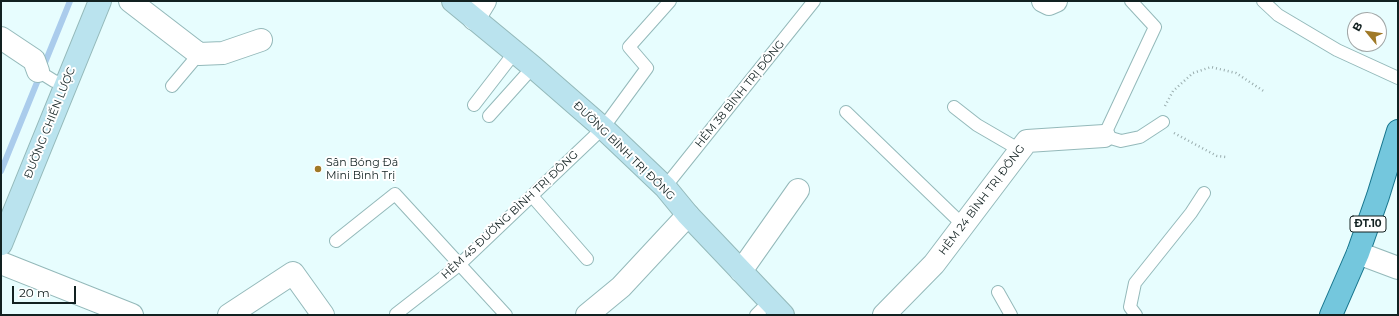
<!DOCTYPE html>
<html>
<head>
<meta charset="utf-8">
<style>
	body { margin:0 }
	#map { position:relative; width:1399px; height:316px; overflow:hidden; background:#e7fdfe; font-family:Montserrat,sans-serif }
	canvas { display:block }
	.frame { position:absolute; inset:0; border:2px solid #122121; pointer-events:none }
	.north { position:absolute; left:1347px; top:12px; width:40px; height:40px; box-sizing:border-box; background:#fff; border:1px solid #a0a6a6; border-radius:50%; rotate:299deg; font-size:11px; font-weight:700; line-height:16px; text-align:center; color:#122121 }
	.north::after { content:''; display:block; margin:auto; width:14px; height:18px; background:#a07927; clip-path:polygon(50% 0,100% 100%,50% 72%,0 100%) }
	.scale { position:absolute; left:12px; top:286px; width:64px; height:18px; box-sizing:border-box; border:2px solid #122121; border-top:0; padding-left:5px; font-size:12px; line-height:14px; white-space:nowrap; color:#122121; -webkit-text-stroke:3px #fff; paint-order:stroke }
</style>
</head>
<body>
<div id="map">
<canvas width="1399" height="316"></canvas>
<div class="frame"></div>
<div class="north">B</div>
<div class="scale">20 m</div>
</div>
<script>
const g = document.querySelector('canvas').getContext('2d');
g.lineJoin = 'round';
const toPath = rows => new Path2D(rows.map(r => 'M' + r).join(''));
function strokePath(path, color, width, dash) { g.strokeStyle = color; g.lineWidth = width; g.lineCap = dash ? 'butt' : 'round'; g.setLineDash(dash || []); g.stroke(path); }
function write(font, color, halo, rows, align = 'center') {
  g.font = font + ' Montserrat,sans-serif'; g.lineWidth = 4; g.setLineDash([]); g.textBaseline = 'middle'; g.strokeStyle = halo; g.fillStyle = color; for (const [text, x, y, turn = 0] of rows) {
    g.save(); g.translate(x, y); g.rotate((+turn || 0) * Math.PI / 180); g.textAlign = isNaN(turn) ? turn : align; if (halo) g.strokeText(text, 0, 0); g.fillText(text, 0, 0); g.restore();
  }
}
const stream = toPath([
	[1,171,70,1]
]);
const path = toPath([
	[1165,106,1173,91,1193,73,1211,67,1236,73,1265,92],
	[1174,133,1217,156,1226,157]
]);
const lane = toPath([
	[1131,1,1155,27,1104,136,1121,141,1140,137,1163,122],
	[1263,1,1278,15,1337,50,1398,78],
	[38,71,54,81,66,84],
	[172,86,199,54],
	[474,105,515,52],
	[954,107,977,125,1020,150],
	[846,112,963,225],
	[489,116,533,67],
	[665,187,814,1],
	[532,196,587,259],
	[336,241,395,194,506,315],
	[998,292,1011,315],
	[396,314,459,265,603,128,647,68,629,47,670,1],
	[756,315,770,301],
	[1136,315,1130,307,1135,283,1191,213,1204,193]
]);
const street = toPath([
	[130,1,199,54,223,53,261,40],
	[1043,1,1049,4,1056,1],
	[474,19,485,1],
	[1,38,34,60,38,71],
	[1358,253,1398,268],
	[1,263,132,315],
	[741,271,798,190],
	[229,315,293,273,323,315],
	[587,315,621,287,688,215],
	[884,315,934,264,1027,141,1104,136]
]);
const secondary = toPath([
	[453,1,533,67,603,128,665,187,688,215,783,315],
	[1,244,100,1]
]);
const primary = toPath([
	[1331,315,1358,253,1378,196,1398,131]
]);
const markers = [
	[318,169,4,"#a07927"]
];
const shields = [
	[1368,224,36]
];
const shieldNames = [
	["ĐT.10",1368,224]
];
const streetNames = [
	["HẺM 38 BÌNH TRỊ ĐÔNG",740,94,-51],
	["ĐƯỜNG CHIẾN LƯỢC",50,123,-68],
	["ĐƯỜNG BÌNH TRỊ ĐÔNG",624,151,44],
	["HẺM 24 BÌNH TRỊ ĐÔNG",982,200,-53],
	["HẺM 45 ĐƯỜNG BÌNH TRỊ ĐÔNG",510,215,-43]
];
const poiNames = [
	["Sân Bóng Đá",326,163],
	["Mini Bình Trị",326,176]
];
strokePath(stream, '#aaccec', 6);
strokePath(lane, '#94b9ba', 14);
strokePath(street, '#94b9ba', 24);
strokePath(secondary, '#94b9ba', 24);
strokePath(primary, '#16758d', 24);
strokePath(path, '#99acad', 2.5, [1, 3]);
strokePath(lane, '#fff', 12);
strokePath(street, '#fff', 22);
strokePath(secondary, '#bae3ee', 22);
strokePath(primary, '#74c7dd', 22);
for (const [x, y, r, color] of markers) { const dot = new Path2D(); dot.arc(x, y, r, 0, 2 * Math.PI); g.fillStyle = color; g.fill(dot); strokePath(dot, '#fff', 1.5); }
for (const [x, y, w] of shields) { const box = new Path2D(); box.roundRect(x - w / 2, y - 8, w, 16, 3); g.fillStyle = '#fff'; g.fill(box); strokePath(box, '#122121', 1); }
write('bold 10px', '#122121', null, shieldNames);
write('11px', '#122121', '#fff', streetNames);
write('11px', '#122121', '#fff', poiNames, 'left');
</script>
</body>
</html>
